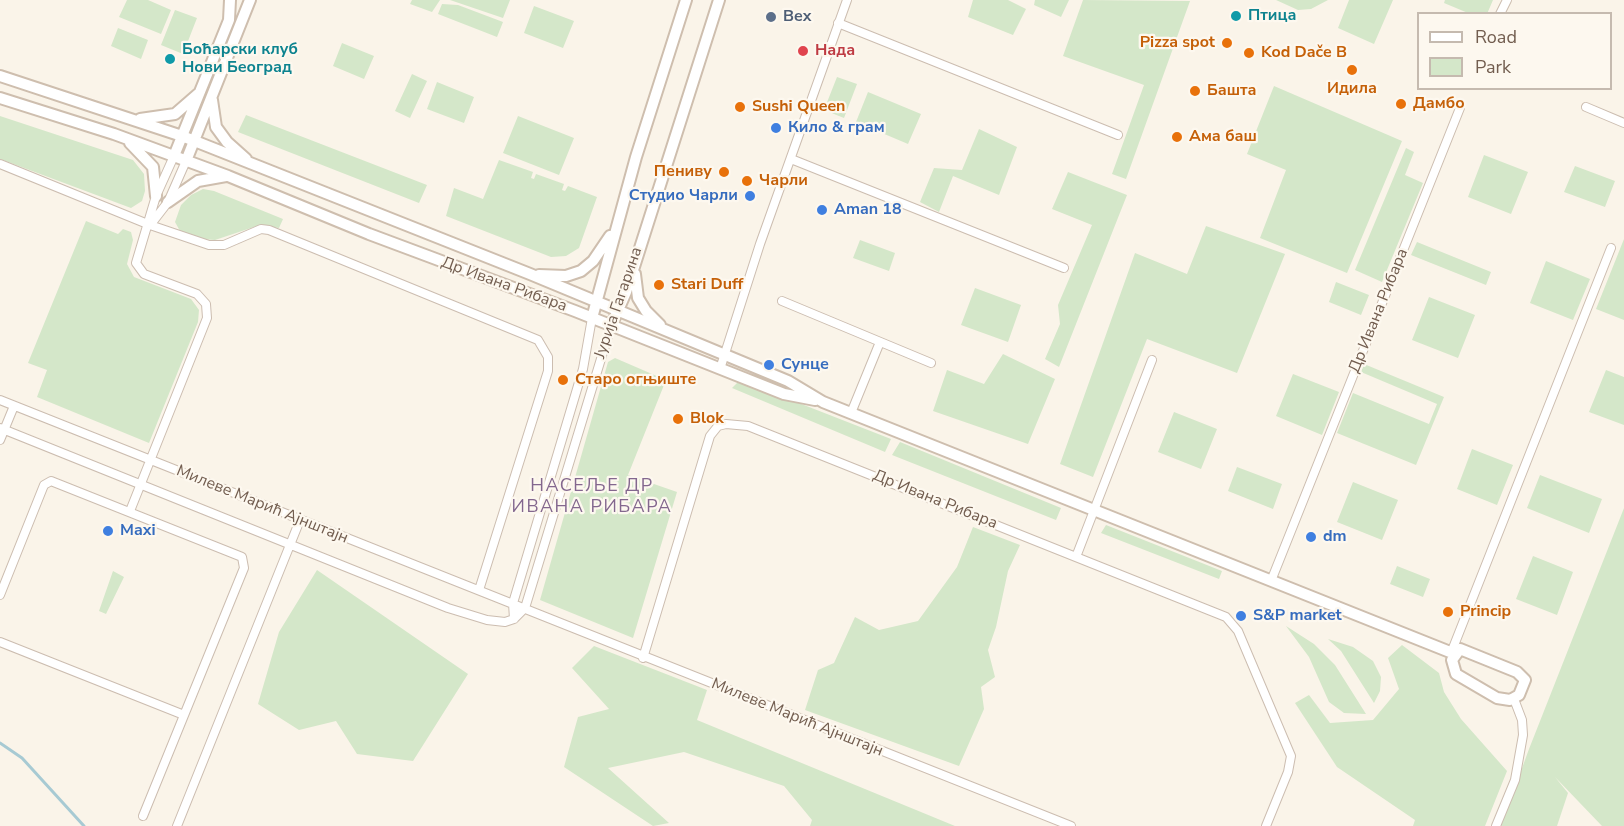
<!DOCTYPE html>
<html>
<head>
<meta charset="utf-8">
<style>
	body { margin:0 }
	#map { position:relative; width:1624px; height:826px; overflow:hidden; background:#faf4e9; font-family:"Nunito Sans",sans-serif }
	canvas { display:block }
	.legend { position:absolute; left:1417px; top:12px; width:195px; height:78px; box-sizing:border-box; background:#fdf8ef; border:2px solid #c5baaf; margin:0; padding:8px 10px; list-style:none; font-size:18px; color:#725d4f }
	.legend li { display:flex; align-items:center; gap:12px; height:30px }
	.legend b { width:30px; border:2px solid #c5baaf }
</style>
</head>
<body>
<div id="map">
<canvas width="1624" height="826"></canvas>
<ul class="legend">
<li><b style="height:8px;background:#fff"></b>Road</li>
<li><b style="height:16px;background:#d4e7c9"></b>Park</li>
</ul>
</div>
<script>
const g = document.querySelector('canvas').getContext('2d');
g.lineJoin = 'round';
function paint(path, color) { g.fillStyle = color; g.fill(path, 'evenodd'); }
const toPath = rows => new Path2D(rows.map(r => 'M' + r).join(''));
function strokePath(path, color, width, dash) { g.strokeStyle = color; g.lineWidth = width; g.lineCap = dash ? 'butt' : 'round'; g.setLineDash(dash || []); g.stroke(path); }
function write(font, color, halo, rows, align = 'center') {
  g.font = font + ' "Nunito Sans",sans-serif'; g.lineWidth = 4.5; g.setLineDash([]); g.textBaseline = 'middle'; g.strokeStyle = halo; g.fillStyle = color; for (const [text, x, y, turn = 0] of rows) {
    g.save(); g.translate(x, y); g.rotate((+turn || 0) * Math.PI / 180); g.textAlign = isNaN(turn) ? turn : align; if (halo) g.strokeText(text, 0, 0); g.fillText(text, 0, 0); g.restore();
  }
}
const green = toPath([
	[127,0,148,0,171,10,161,34,119,17],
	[412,0,440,0,432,12,410,4],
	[450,0,510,0,503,18],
	[973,0,1008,0,1026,9,1013,35,968,17],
	[1035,0,1069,0,1061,17,1034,5],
	[1083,0,1190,1,1126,179,1112,174,1144,85,1063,56],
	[1276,0,1328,0,1311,9,1298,10],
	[1349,0,1393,0,1374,44,1338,28],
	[1445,0,1493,0,1487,14,1468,13,1444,3],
	[442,4,458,5,503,22,497,37,438,14],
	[534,6,574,21,563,48,524,33],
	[175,10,197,18,183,54,161,45],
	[118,28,148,40,141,59,111,46],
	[342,43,374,56,364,79,333,66],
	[412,74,427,81,410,118,395,111],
	[837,77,857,84,844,118,824,110],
	[437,82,474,97,464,123,427,109],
	[1274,86,1402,141,1347,273,1260,238,1286,170,1247,154],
	[868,92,921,114,908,144,856,122],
	[246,115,427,185,419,203,238,132],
	[0,116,133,160,144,174,145,191,142,201,131,208,0,159],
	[518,116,574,138,559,175,503,153],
	[979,129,1017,147,999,195,953,176,939,212,920,202,934,168,962,170],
	[1406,148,1414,152,1405,175,1423,183,1382,282,1355,270],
	[1484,155,1528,172,1511,214,1468,197],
	[499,160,533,172,531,178,534,179,536,174,564,184,562,190,565,191,568,186,597,197,579,248,566,256,551,257,446,216,454,188,483,199],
	[1575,166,1615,181,1605,207,1564,192],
	[1068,172,1127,195,1059,367,1045,359,1060,324,1058,305,1092,225,1052,209],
	[203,189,214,191,283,219,279,228,257,226,215,240,202,239,180,231,175,222,181,205,191,195],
	[86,221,118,234,123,229,131,232,133,240,127,264,134,277,191,299,199,310,198,322,149,443,37,397,47,370,28,363],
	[1206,226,1285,254,1237,373,1147,339,1093,477,1060,464,1135,253,1187,274],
	[1624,239,1624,320,1596,309],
	[860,240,895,253,889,271,853,258],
	[1417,242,1491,272,1486,285,1411,255],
	[1546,261,1590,279,1573,320,1530,303],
	[1336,282,1369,295,1361,315,1329,302],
	[975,288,1021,305,1008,342,961,325],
	[1429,297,1475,315,1458,358,1412,340],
	[1003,354,1055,379,1028,444,933,411,947,370,984,384],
	[615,358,666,380,628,475,677,492,633,638,540,600,608,362],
	[1364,364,1444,397,1416,465,1337,433,1353,393,1429,424,1437,404,1361,372],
	[1606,370,1624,377,1624,425,1589,412],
	[1293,374,1339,392,1322,435,1276,416],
	[740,380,891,439,885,452,732,388],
	[1174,412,1217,429,1201,469,1158,452],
	[900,442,1061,508,1056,520,892,455],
	[1472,449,1513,465,1497,505,1457,489],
	[1237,467,1282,484,1273,509,1228,491],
	[1540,475,1602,499,1589,533,1527,508],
	[1353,482,1398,500,1382,540,1337,522],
	[1624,508,1624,826,1602,826,1555,777,1568,793,1557,826,1501,826,1529,749],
	[1106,525,1222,571,1219,579,1101,533],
	[973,527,1020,545,1008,571,996,627,988,650,995,677,981,687,984,709,959,766,805,710,818,670,834,663,855,617,879,630,918,621,957,567],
	[1533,556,1573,572,1557,615,1516,599],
	[1397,566,1430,579,1423,597,1390,584],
	[317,570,468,674,413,761,357,754,336,721,299,730,258,704,279,632],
	[113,571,124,577,106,614,99,611],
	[1286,626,1314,644,1335,665,1366,714,1344,713,1329,702,1309,657],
	[1328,639,1353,647,1373,661,1381,677,1380,691,1374,703,1341,651],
	[1402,645,1439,673,1444,692,1461,719,1507,771,1485,826,1413,826,1415,820,1337,767,1295,703,1309,695,1330,723,1373,720,1399,689,1388,658],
	[594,646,707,690,697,720,955,826,810,826,812,820,784,786,684,752,608,768,669,823,653,826,564,767,578,717,609,709,572,668]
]);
const stream = toPath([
	[0,743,22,758,84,826]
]);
const street = toPath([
	[1500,14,1507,0],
	[838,23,1118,135],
	[1586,107,1624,123],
	[791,159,1064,268],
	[0,164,150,225,209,245,224,245,261,229,269,230,538,340,548,357,548,371,479,590],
	[151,224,168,202,186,161],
	[782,301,931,363],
	[720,369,760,244,847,0],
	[0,400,1071,826],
	[851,413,880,342],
	[0,428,448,608,487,620,505,622,514,619,525,608,611,326],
	[0,440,14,406],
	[130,511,207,318,206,304,197,294,144,274,136,263,156,196,174,156],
	[1076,557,1152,360],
	[1271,581,1460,108],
	[0,595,44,485,51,481,242,557,244,568,143,816],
	[514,619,513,603,583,369,592,318],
	[0,642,184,715],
	[1451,653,1611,248],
	[643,658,710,436,718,426,726,424,748,426,1226,617,1238,631,1291,756,1288,772,1266,826],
	[177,826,300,520],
	[1496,826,1515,780,1523,735,1522,720,1514,699]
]);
const secondary = toPath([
	[0,76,182,136,530,274,788,381,823,402,1455,654],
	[0,98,114,134,228,176,369,234,575,311,784,394,815,400],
	[212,100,216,127,227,142,246,159],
	[140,119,175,114,198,94],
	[130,143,153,167,156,196],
	[174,156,229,20,230,0],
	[186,161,250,0],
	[168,202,198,181,226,176],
	[635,274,638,298,646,311,660,325],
	[539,275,566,276,581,271,593,261,610,236],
	[592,318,636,157,686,0],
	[611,326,626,292,719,0],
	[1460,649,1517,672,1525,680,1519,695,1510,700,1497,698,1456,674,1452,660,1460,649]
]);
const markers = [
	[1236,16,6,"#0f9aa8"],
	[771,17,6,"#5c6f8a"],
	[1227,43,6,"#e8710a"],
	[803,51,6,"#e0444e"],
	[1249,53,6,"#e8710a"],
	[170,59,6,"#0f9aa8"],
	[1352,70,6,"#e8710a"],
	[1195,91,6,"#e8710a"],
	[1401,104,6,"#e8710a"],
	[740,107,6,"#e8710a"],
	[776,128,6,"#3f7fe0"],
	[1177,137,6,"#e8710a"],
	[724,172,6,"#e8710a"],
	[747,181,6,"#e8710a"],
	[750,196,6,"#3f7fe0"],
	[822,210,6,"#3f7fe0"],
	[659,285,6,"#e8710a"],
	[769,365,6,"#3f7fe0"],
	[563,380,6,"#e8710a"],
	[678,419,6,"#e8710a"],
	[108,531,6,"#3f7fe0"],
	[1311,537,6,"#3f7fe0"],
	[1448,612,6,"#e8710a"],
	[1241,616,6,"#3f7fe0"]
];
const cultureNames = [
	["Птица",1248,16],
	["Боћарски клуб",182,50],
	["Нови Београд",182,68]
];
const serviceNames = [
	["Bex",783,17]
];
const foodNames = [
	["Pizza spot",1215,43,"right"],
	["Kod Dače B",1261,53],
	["Идила",1352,89,"center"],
	["Башта",1207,91],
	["Дамбо",1413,104],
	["Sushi Queen",752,107],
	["Ама баш",1189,137],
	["Пениву",712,172,"right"],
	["Чарли",759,181],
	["Stari Duff",671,285],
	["Старо огњиште",575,380],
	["Blok",690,419],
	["Princip",1460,612]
];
const healthNames = [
	["Нада",815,51]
];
const shopNames = [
	["Кило & грам",788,128],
	["Студио Чарли",738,196,"right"],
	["Aman 18",834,210],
	["Сунце",781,365],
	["Maxi",120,531],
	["dm",1323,537],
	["S&P market",1253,616]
];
const streetNames = [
	["Др Ивана Рибара",504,285,20],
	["Јурија Гагарина",619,303,-71],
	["Др Ивана Рибара",1379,311,-68],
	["Др Ивана Рибара",935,500,22],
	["Милеве Марић Ајнштајн",262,505,22],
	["Милеве Марић Ајнштајн",797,718,22]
];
const neighbourhoodNames = [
	["НАСЕЉЕ ДР",592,487],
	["ИВАНА РИБАРА",592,508]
];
paint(green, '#d4e7c9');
strokePath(stream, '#a7cad3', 3);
strokePath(street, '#ccbdb0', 10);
strokePath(secondary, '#cebeae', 14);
strokePath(street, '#fff', 8);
strokePath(secondary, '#fff', 10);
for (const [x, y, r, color] of markers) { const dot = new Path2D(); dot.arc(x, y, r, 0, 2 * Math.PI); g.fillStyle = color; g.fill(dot); strokePath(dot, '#fdf8ef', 2); }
write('bold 16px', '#0d838f', '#fdf8ef', cultureNames, 'left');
write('bold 16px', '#4e5e75', '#fdf8ef', serviceNames, 'left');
write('bold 16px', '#c56008', '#fdf8ef', foodNames, 'left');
write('bold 16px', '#be3a42', '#fdf8ef', healthNames, 'left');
write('bold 16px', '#366cbe', '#fdf8ef', shopNames, 'left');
write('16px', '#725d4f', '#fdf8ef', streetNames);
g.letterSpacing = '1.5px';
write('18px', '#83678e', '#fdf8ef', neighbourhoodNames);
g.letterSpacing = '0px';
</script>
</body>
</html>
